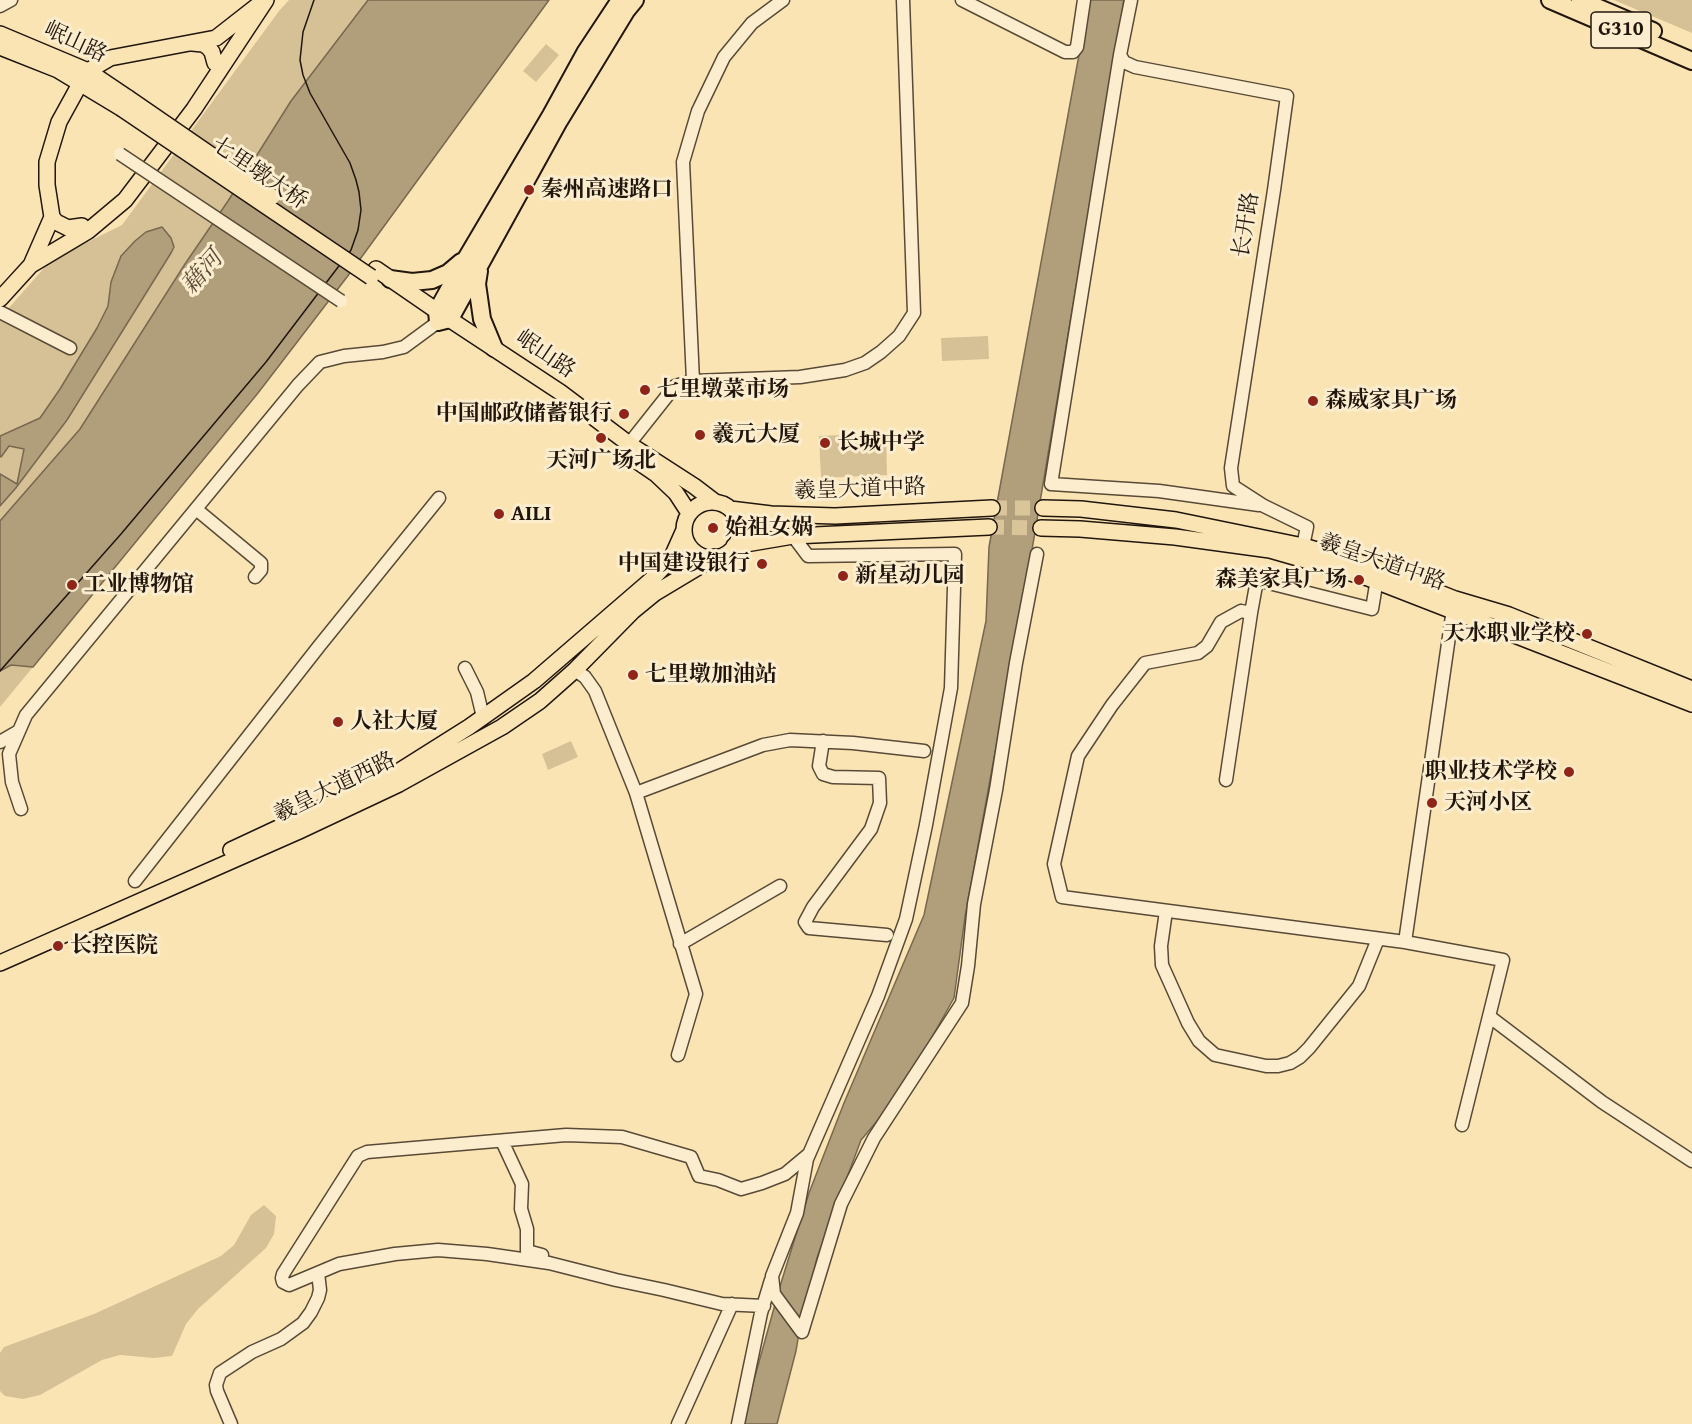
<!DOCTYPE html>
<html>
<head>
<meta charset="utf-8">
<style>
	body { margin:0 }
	canvas { display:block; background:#fbe4b4 }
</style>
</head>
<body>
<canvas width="1692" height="1424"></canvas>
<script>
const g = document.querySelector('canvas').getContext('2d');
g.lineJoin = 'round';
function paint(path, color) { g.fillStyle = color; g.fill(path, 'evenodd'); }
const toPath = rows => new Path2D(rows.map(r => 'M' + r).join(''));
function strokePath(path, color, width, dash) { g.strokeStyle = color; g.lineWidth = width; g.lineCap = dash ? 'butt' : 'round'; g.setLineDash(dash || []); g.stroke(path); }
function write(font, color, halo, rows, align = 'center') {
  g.font = font + ' "Gentium Book Plus","Noto Serif SC",serif'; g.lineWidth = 6; g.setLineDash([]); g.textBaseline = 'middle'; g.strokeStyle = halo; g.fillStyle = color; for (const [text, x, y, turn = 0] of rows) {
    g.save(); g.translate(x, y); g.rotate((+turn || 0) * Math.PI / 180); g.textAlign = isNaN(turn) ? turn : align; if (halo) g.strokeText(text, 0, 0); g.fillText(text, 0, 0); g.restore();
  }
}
const green = toPath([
	[289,0,368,0,291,101,228,201,185,264,80,429,0,521,0,318,51,260,122,225,279,11],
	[1614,0,1692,0,1692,33],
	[546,44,559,55,536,82,523,71],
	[988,336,989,359,942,361,941,338],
	[886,433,887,475,821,478,819,436],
	[11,665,33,667,0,707,0,671],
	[571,741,578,757,548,770,542,754],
	[264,1205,276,1216,274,1234,266,1248,198,1309,186,1324,172,1356,154,1358,120,1355,102,1360,40,1395,23,1399,5,1396,0,1391,0,1353,4,1347,94,1314,221,1256,234,1245,251,1215]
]);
const water = toPath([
	[368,0,549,0,347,277,258,393,33,667,11,665,0,671,0,521,80,429,185,264,228,201,291,101,368,0],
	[1089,0,1124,0,1032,550,965,917,954,998,900,1094,861,1140,817,1258,800,1327,796,1351,777,1424,744,1424,752,1387,781,1283,809,1193,844,1103,924,915,986,621,989,547,1089,0],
	[162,227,171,238,174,247,171,253,67,420,15,489,0,506,0,474,17,484,24,449,9,446,1,457,0,456,0,436,40,418,60,389,97,328,108,306,111,282,121,256,135,241,146,232,162,227]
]);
const majorTunnel = toPath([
	[992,508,1043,508],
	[989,527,1041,528]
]);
const minor = toPath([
	[962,0,1065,52,1073,52,1077,47,1084,0],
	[1131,0,1120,55,1124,62,1135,67,1287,96,1274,190,1231,468,1233,486,1264,506,1307,527,1303,546],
	[0,6,11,0],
	[1120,55,1051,484,1159,491,1259,505],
	[0,312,70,348],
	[693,381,683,162,698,111,724,57,752,23,783,0],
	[629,444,675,386,693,381,800,377,845,370,865,363,881,352,899,336,914,313,903,0],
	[196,509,261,563,261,570,255,577],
	[793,536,808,556,955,554,951,688,926,825,906,919,878,996,807,1159,797,1213,772,1276,774,1294,802,1332],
	[1378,573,1372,609,1257,580,1251,613,1241,611,1221,622,1207,646,1198,653,1145,663,1112,705,1078,756,1054,864,1062,897,1405,942,1503,960,1462,1125],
	[465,668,477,692,483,717],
	[575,670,585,677,595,691,636,793,696,994,678,1055],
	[823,741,819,766,823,774,833,777,879,778,880,803,871,829,813,907,805,922,809,928,887,935],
	[0,742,19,731],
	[1226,780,1251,613],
	[636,793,763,745,790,740,853,743,924,751],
	[21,809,12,782,9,754,26,715,298,385,320,362,344,356,383,352,404,347,438,322],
	[135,881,320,645,439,498],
	[1166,911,1161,946,1162,965,1188,1023,1199,1041,1215,1055,1266,1066,1278,1066,1290,1063,1300,1057,1309,1048,1359,986,1378,939],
	[1405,942,1454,602],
	[680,944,780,886],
	[1490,1017,1602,1102,1692,1161],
	[502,1141,522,1184,521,1209,527,1229,527,1251,542,1255],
	[764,1306,722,1304,664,1290,616,1280,549,1263,487,1254,438,1250,395,1254,339,1264,289,1285,283,1282,282,1278,283,1274,358,1156,367,1152,566,1135,622,1137,691,1157,699,1176,718,1180,741,1189,762,1183,785,1174,809,1154],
	[802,1332,841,1204,874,1138,962,1003,968,966,974,904,996,790,1016,663,1037,554],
	[231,1424,217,1391,216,1385,220,1373,252,1352,281,1339,303,1323,311,1312,318,1298,320,1290,318,1273],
	[678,1424,732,1304],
	[738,1424,761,1313,771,1280]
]);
const major = toPath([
	[0,34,88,71,128,98],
	[192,43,203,44,208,47,212,52,215,63],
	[0,47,58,70,121,108],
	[88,71,110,58,216,38,257,6],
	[81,82,59,122,47,162,47,185,52,217,56,222,68,228,82,226],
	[31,265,52,217],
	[376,269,437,311,560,392,629,444,694,486,715,502],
	[0,299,31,265,88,231,125,200,194,109,266,0],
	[637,461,656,474,676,493,689,513],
	'684 530a28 28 0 1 1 56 0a28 28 0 1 1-56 0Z',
	[1043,508,1081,509,1176,520,1303,546,1372,566,1455,599,1509,615,1692,689],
	[730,509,771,514,835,516,992,508],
	[1041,528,1080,529,1175,537,1270,550,1368,578,1692,704],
	[734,546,793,536,989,527],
	[231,850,396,773,469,727,534,681,651,580,671,559,684,530],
	[0,963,297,832,399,784,502,727,540,701,575,670,633,611,655,593,715,557]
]);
const highway = toPath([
	[620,0,585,53,551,115,467,257,437,311,438,322,450,319,559,121,626,11,635,0],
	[1550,0,1692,61],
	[1580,0,1653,31],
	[479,271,477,284,482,319,494,348],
	[390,279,412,282,432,280,448,273,461,262]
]);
const tram = toPath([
	[0,671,121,534,266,362,351,250,358,230,361,210,359,192,356,180,350,163,310,93,303,75,300,60,303,32,314,0]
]);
const minorBridge = toPath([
	[120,154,341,301]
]);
const majorBridge = toPath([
	[128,98,272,197],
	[121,108,371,277]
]);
const markers = [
	[529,190,6,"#8f2418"],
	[645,390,6,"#8f2418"],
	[1313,401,6,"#8f2418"],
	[624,414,6,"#8f2418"],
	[700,435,6,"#8f2418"],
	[601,438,6,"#8f2418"],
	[825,443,6,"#8f2418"],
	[499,514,6,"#8f2418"],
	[713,528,6,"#8f2418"],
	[762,564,6,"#8f2418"],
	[843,576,6,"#8f2418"],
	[1359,580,6,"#8f2418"],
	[72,585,6,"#8f2418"],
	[1587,634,6,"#8f2418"],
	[633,675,6,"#8f2418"],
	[338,722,6,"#8f2418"],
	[1569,772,6,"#8f2418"],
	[1432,803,6,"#8f2418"],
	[58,946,6,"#8f2418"]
];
const shields = [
	[1621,30,60]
];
const shieldNames = [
	["G310",1621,30]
];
const streetNames = [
	["岷山路",75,43,25],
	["七里墩大桥",259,174,34],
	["长开路",1247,225,-81],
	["岷山路",545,355,34],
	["羲皇大道中路",860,490,-2],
	["羲皇大道中路",1382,563,19],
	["羲皇大道西路",335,788,-26]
];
const poiNames = [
	["秦州高速路口",541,190],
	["七里墩菜市场",657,390],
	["森威家具广场",1325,401],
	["中国邮政储蓄银行",612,414,"right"],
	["羲元大厦",712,435],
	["长城中学",837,443],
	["天河广场北",601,461,"center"],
	["AILI",511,514],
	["始祖女娲",725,528],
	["中国建设银行",750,564,"right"],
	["新星动儿园",855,576],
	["森美家具广场",1347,580,"right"],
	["工业博物馆",84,585],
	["天水职业学校",1575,634,"right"],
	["七里墩加油站",645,675],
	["人社大厦",350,722],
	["职业技术学校",1557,772,"right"],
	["天河小区",1444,803],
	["长控医院",70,946]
];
const waterNames = [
	["藉河",203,273,-49]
];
paint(green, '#d6c197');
paint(water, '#b19e7b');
strokePath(water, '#77684f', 1.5);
strokePath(majorTunnel, '#dac59b', 15, [15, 8]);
strokePath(minor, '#584a36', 15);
strokePath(major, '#21160c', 18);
strokePath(highway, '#21160c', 20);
strokePath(minor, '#fcedce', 12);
strokePath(major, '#fbe4b4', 15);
strokePath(highway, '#fbe4b4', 16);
strokePath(tram, '#21160c', 1.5);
strokePath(minorBridge, '#584a36', 15, []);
strokePath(majorBridge, '#21160c', 18, []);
strokePath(minorBridge, '#fcedce', 12);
strokePath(majorBridge, '#fbe4b4', 15);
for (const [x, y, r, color] of markers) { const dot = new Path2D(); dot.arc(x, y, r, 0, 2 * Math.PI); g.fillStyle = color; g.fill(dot); strokePath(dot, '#fcedce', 2); }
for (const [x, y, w] of shields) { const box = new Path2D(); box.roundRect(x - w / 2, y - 18, w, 36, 4.5); g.fillStyle = '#fcedce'; g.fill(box); strokePath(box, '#21160c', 1.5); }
write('bold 21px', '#21160c', null, shieldNames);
write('22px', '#21160c', '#fcedce', streetNames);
write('bold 22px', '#21160c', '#fcedce', poiNames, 'left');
write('italic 24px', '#5b4c38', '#fcedce', waterNames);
</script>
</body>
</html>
